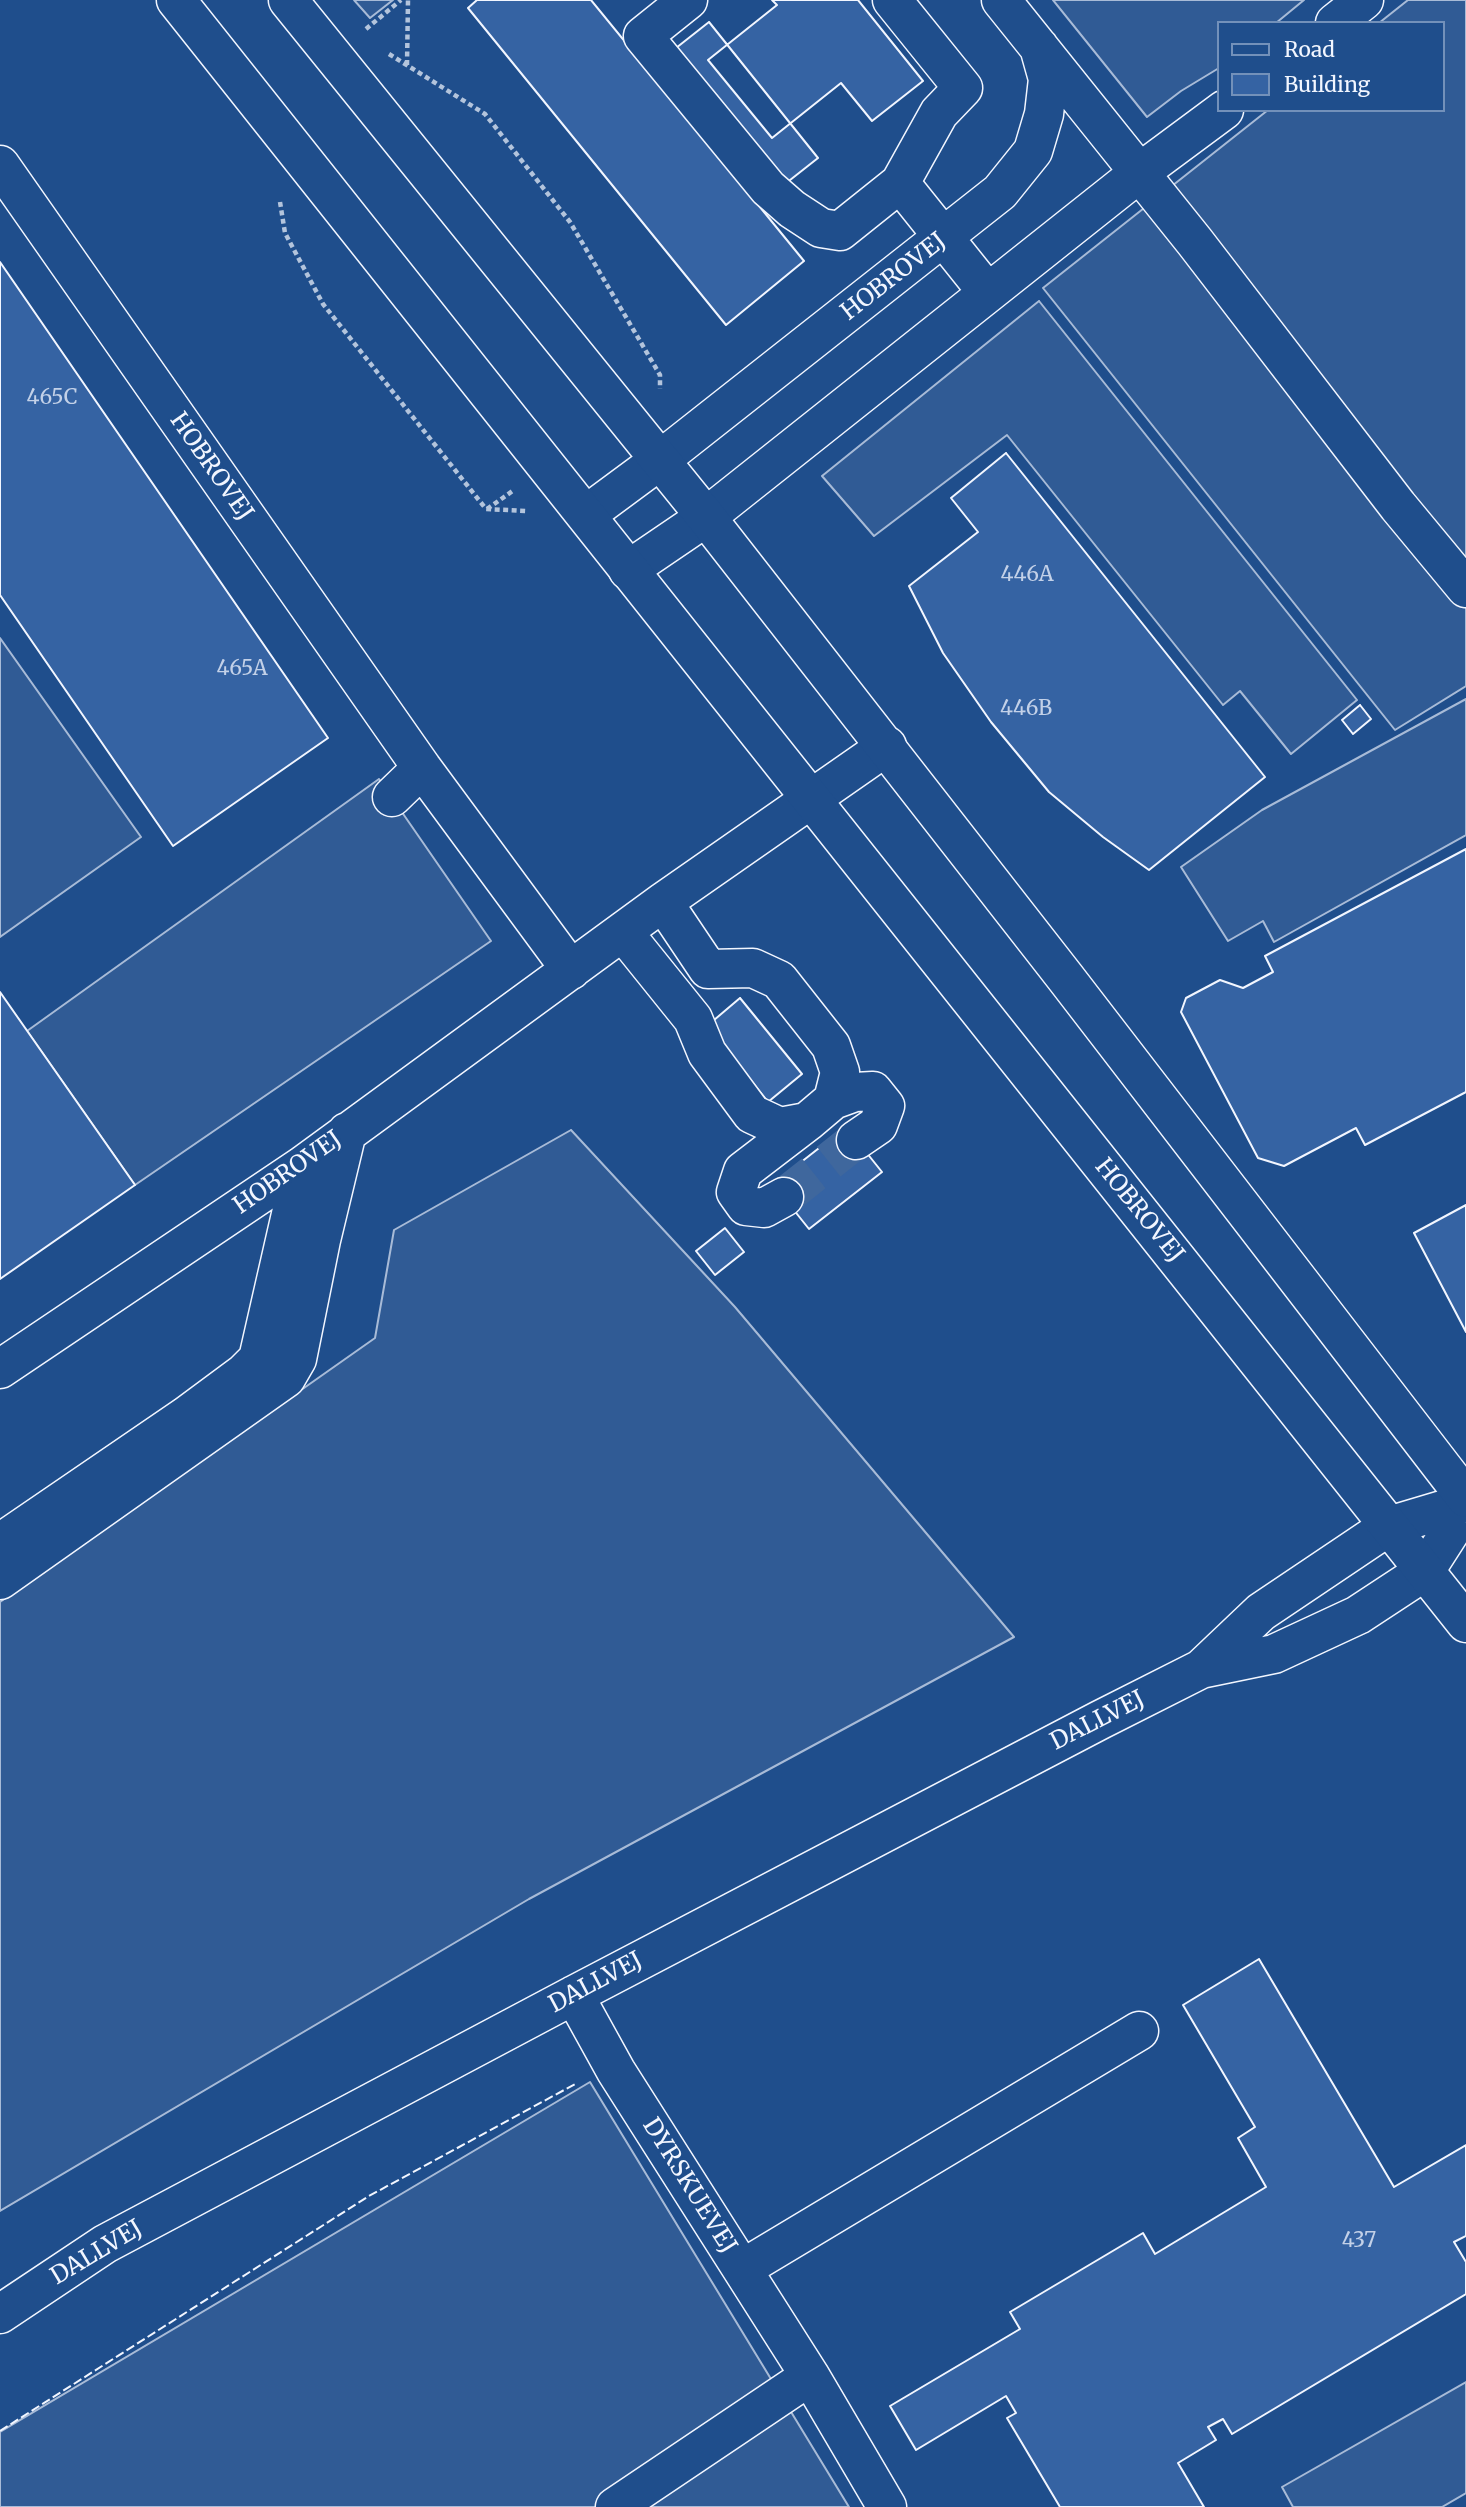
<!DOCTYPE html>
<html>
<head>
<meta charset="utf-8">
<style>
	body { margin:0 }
	#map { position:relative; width:1466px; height:2507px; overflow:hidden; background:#1f4e8c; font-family:Merriweather,serif }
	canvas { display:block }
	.legend { position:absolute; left:1217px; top:21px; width:228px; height:91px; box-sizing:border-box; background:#1f4e8c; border:2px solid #7391ba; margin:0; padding:9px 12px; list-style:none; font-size:21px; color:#f2f6ff }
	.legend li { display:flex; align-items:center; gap:14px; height:35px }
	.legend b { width:35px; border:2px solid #7391ba }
</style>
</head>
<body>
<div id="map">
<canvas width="1466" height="2507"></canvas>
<ul class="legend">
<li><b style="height:9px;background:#1f4e8c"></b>Road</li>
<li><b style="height:19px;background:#3563a3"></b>Building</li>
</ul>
</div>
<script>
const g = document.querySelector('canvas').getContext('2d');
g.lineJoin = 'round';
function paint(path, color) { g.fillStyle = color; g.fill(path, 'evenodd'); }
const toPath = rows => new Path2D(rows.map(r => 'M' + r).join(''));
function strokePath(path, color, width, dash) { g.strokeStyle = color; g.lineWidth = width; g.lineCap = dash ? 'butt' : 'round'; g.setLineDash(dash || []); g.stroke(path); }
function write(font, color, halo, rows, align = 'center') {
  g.font = font + ' Merriweather,serif'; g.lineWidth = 5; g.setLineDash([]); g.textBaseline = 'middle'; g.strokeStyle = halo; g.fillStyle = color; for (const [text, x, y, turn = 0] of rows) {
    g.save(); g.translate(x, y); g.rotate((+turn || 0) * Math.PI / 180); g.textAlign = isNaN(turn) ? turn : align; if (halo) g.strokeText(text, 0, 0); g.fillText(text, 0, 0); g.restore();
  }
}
const built = toPath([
	[354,0,393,0,370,18,354,0],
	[1053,0,1304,0,1276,23,1219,23,1219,68,1181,91,1147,117,1053,0],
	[1408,0,1466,0,1466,686,1395,730,1043,288,1268,110,1443,110,1443,23,1379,23,1408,0],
	[1039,301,1357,700,1291,754,1240,691,1223,705,1007,435,874,536,822,476,1039,301],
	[0,638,141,837,0,937,0,638],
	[1466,699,1466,835,1274,942,1263,921,1228,941,1181,867,1262,810,1466,699],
	[379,779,491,941,135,1185,27,1031,379,779],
	[571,1130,735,1307,1014,1637,529,1899,0,2211,0,1602,375,1338,394,1230,571,1130],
	[590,2082,849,2507,0,2507,0,2432,590,2082],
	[1466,2382,1466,2493,1442,2507,1293,2507,1282,2487,1466,2382]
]);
const building = toPath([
	[477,0,591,0,804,261,726,325,468,8,477,0],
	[772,0,858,0,923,81,872,121,841,83,772,138,708,60,777,5,772,0],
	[709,22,818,158,785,184,676,48,709,22],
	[0,262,328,738,173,846,0,595,0,262],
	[1006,453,1265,777,1149,870,1103,837,1049,792,991,722,943,653,909,586,978,532,951,498,1006,453],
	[1360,705,1371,719,1353,734,1342,720,1360,705],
	[1466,849,1466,1092,1365,1145,1356,1128,1284,1166,1258,1158,1181,1012,1186,998,1220,980,1243,988,1273,972,1265,956,1466,849],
	[0,992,135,1185,0,1279,0,992],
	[740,998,802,1074,768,1102,707,1026,740,998],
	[846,1127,882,1172,809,1229,773,1184,846,1127],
	[1466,1205,1466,1332,1414,1233,1466,1205],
	[725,1228,744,1252,715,1275,696,1251,725,1228],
	[1259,1959,1394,2187,1466,2145,1466,2236,1454,2242,1466,2262,1466,2294,1232,2434,1223,2419,1208,2427,1216,2440,1178,2463,1204,2507,1060,2507,1007,2418,1016,2413,1006,2396,916,2450,890,2406,1020,2329,1010,2312,1143,2233,1155,2254,1266,2187,1238,2138,1255,2127,1183,2005,1259,1959]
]);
const minorTunnel = toPath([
	[784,1197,856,1140]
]);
const path = toPath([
	[366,29,401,0],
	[389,54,485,114,570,222,660,375,660,389],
	[407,65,408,0],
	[280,202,285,233,323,304,486,509,527,511],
	[487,509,514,490]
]);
const minor = toPath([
	[688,0,643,36,768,188,792,209,821,228,840,231,900,183,939,113,963,88,892,0],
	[1001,0,1195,242,1398,506,1466,588],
	[1335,23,1364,0],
	[0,165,422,768,571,970],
	[900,183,988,293],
	[587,514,660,460,1000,192,1033,151,1044,114,1048,79,1039,47],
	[628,570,706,517,1139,173,1224,110],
	[392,797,422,768],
	[623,932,693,1019,707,1053,752,1114,780,1127,807,1122,833,1100,840,1072,831,1046,779,980,753,968,708,969,663,902],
	[833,1100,855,1092,873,1091,885,1106,878,1125,856,1140],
	[784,1197,764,1208,746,1206,736,1192,743,1171,807,1122],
	[0,1369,302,1166,663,902,887,746],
	[0,1543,186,1416,244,1373,258,1359,302,1166],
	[0,1580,286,1378,297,1359,321,1240,347,1132],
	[1201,1669,1261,1612,1389,1526,1466,1503],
	[574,1995,616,2071,810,2376,887,2507],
	[742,2269,1139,2031],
	[0,2314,105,2244,574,1995,1100,1720,1201,1669,1274,1654,1358,1615,1425,1571,1466,1507],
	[615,2507,810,2376]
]);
const major = toPath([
	[176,0,1466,1623],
	[288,0,706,517,1065,977,1466,1498]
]);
const fence = toPath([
	[0,2431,369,2196,577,2083]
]);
const numberNames = [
	["465C",52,398],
	["446A",1027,575],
	["465A",242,669],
	["446B",1026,709],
	["437",1359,2241]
];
const streetNames = [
	["HOBROVEJ",894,277,-38],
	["HOBROVEJ",211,467,55],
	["HOBROVEJ",288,1173,-35],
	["HOBROVEJ",1139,1211,51],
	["DALLVEJ",1098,1721,-27],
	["DALLVEJ",596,1983,-28],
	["DYRSKUEVEJ",689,2186,58],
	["DALLVEJ",97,2253,-31]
];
paint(built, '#305b95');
strokePath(built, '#a8bbd7', 2);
paint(building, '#3563a3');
strokePath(building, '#f2f6ff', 2);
strokePath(minorTunnel, '#3f679d', 38, [38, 19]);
strokePath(minor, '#f2f6ff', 41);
strokePath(major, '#f2f6ff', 41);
strokePath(path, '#b3c4dc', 4.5, [5, 3.5]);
strokePath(minor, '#1f4e8c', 38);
strokePath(major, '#1f4e8c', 38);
strokePath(fence, '#f2f6ff', 2, [9, 3.5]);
write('21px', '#c3d1e8', null, numberNames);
write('24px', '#f2f6ff', '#1f4e8c', streetNames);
</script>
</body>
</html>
